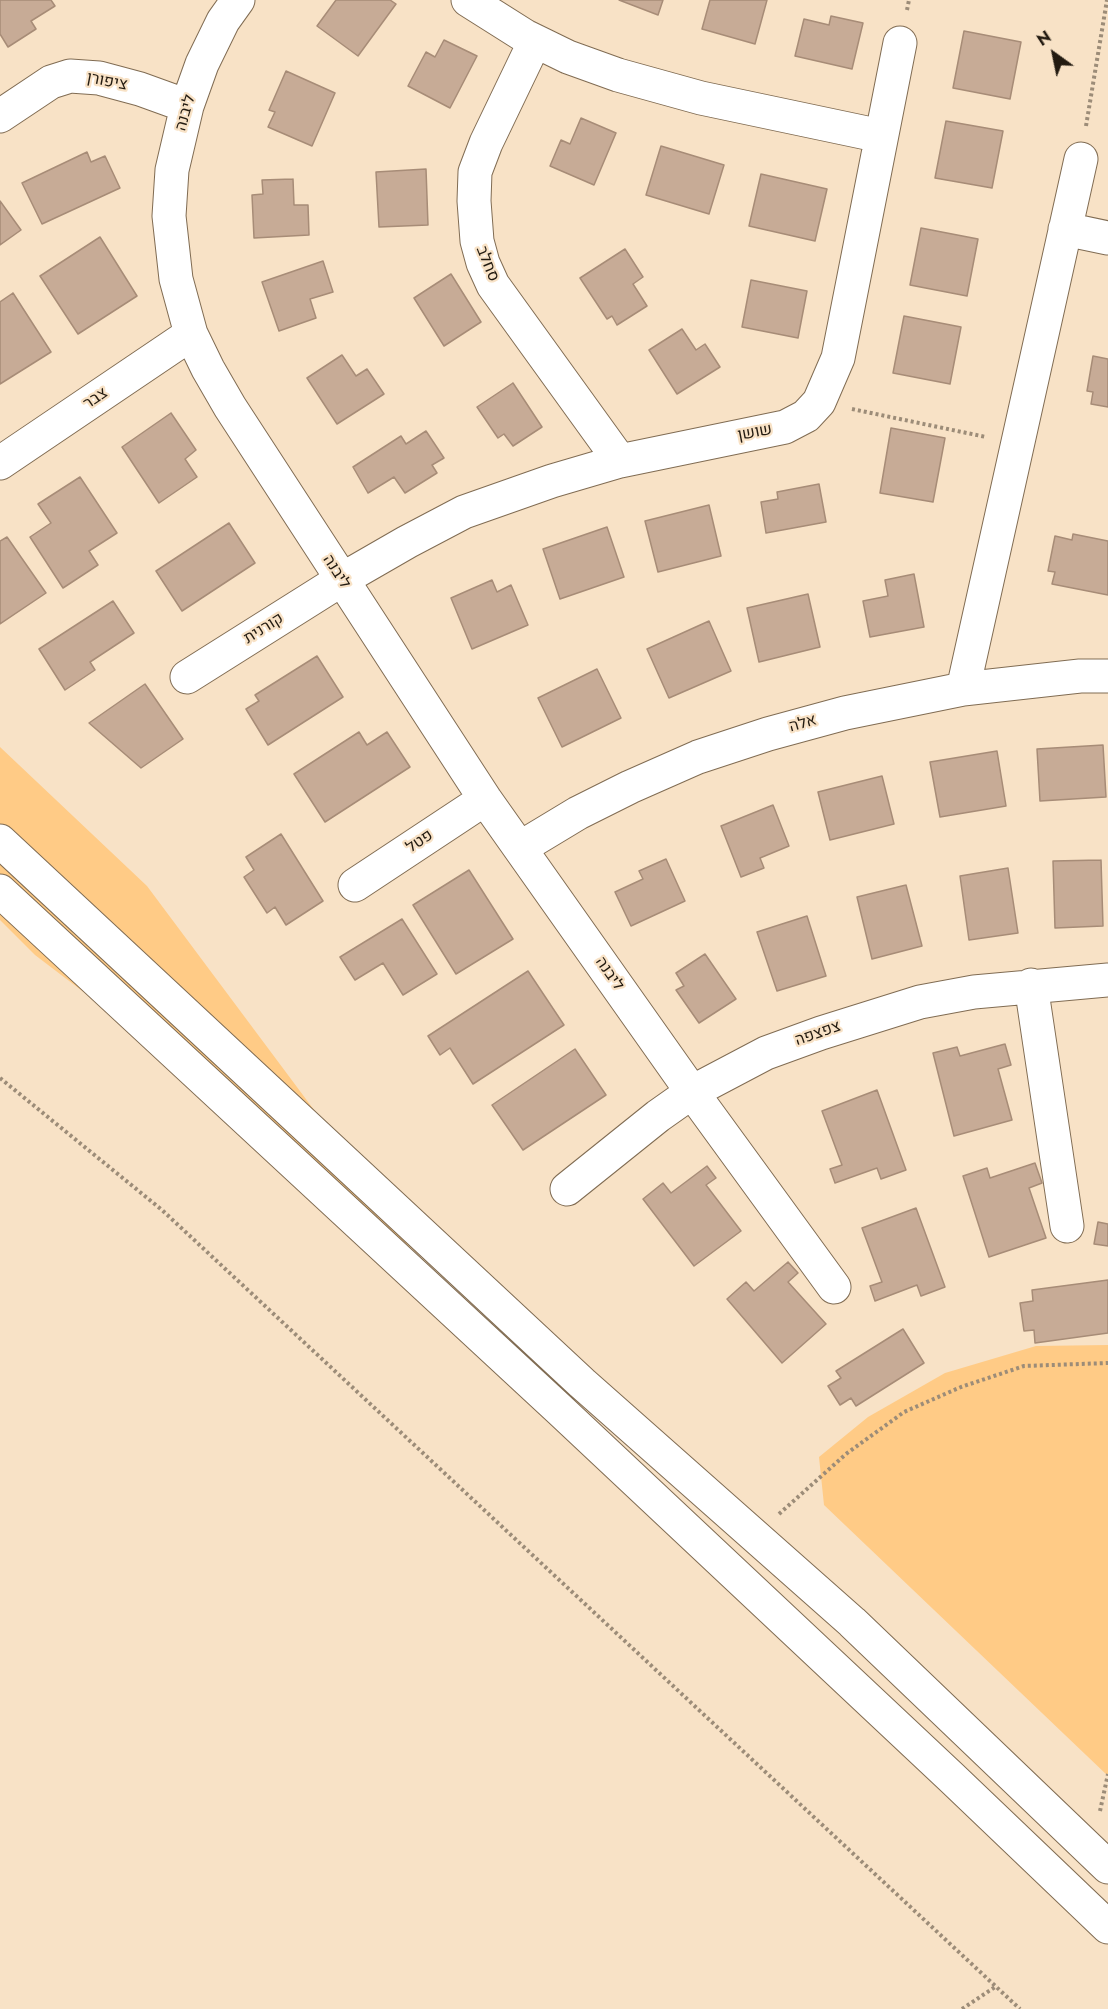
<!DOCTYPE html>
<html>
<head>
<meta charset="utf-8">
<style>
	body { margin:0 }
	#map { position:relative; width:1108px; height:2009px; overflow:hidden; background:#f8e2c6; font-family:Jost,sans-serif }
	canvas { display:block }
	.north { position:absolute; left:1024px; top:24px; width:60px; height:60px; -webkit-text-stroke:4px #f8e2c6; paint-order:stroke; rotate:327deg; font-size:16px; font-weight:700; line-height:24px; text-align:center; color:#231b11 }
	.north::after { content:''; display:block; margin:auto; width:21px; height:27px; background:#231b11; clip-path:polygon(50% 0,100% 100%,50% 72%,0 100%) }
</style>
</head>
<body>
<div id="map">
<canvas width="1108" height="2009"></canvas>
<div class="north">N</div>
</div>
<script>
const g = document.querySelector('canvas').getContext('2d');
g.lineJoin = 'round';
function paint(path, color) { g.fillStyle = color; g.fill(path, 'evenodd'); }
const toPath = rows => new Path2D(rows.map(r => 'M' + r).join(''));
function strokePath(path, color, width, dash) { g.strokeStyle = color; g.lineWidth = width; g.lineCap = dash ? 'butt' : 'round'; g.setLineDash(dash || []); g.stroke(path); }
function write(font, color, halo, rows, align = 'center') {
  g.font = font + ' Jost,Heebo,sans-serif'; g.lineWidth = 4.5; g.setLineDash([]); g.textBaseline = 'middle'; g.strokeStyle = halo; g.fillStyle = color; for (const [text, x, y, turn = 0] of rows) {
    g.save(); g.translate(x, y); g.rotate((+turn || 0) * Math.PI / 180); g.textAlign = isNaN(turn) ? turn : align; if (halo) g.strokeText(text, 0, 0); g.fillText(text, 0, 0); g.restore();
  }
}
const green = toPath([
	[0,747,147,886,426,1260,299,1156,35,955,0,920],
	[1108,1345,1108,1776,824,1505,819,1457,868,1417,945,1373,1036,1346]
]);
const building = toPath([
	[0,0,51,0,55,6,31,21,36,29,8,47,0,34,0,0],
	[336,0,390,0,396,4,358,56,317,26,336,0],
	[619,0,663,0,658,15,619,0],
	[710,0,767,0,755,44,702,29,710,0],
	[831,16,863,23,852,69,795,56,804,19,829,25,831,16],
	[964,31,1021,42,1010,99,953,88,964,31],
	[444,40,477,56,450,108,408,86,426,52,435,57,444,40],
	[286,71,335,93,312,146,268,127,275,112,269,110,286,71],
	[581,118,616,133,594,185,550,166,561,140,570,144,581,118],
	[946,121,1003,131,992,188,935,178,946,121],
	[661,146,724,165,709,214,646,195,661,146],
	[87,152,91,162,105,156,120,188,42,224,22,183,87,152],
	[426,169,428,225,379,227,376,172,426,169],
	[761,174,827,189,815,241,749,226,761,174],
	[293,179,294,205,308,205,309,235,254,238,252,195,263,194,262,180,293,179],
	[0,201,21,230,0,245,0,201],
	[921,228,978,239,967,296,910,285,921,228],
	[100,237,137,296,78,334,40,276,100,237],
	[625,249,643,277,633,284,647,306,617,325,612,316,607,319,580,278,625,249],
	[323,261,333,292,310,299,316,318,279,331,262,282,323,261],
	[451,274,481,322,444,346,414,298,451,274],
	[751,280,807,291,798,338,742,327,751,280],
	[13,293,51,352,0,384,0,302,13,293],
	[904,316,961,327,950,384,893,373,904,316],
	[682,329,696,350,705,344,720,367,677,394,649,350,682,329],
	[342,355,356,376,367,369,384,394,337,424,307,378,342,355],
	[1093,356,1108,359,1108,407,1091,404,1093,392,1087,391,1093,356],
	[513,383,542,427,513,446,504,434,498,438,477,407,513,383],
	[171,413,196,450,185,459,197,477,159,503,122,447,171,413],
	[891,428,945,438,933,502,880,493,891,428],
	[426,431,444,458,432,465,437,473,405,493,394,477,368,493,353,467,401,436,406,444,426,431],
	[80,477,117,533,89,551,98,565,63,588,30,537,51,523,38,504,80,477],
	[819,484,826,522,766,533,761,502,778,499,777,492,819,484],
	[709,505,721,556,658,572,645,521,709,505],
	[229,523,255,563,182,611,156,571,229,523],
	[607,527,624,577,560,599,543,549,607,527],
	[1073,534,1108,541,1108,595,1052,584,1055,572,1048,571,1055,536,1072,540,1073,534],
	[7,537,46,593,0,624,0,541,7,537],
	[914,574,924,627,870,637,863,601,888,596,885,580,914,574],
	[492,580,497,592,511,585,528,625,472,649,451,598,492,580],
	[808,594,820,647,759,662,747,608,808,594],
	[113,601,134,633,90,662,95,670,65,690,39,649,113,601],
	[709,621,731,671,669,698,647,649,709,621],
	[317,656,343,697,268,745,246,709,259,701,255,695,317,656],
	[597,669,621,718,562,747,538,698,597,669],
	[145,684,183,739,141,768,89,723,145,684],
	[359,732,367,745,387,732,410,767,325,822,294,774,359,732],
	[1103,745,1106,797,1040,801,1037,749,1103,745],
	[997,751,1006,806,940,817,930,762,997,751],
	[882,776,894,824,830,840,818,792,882,776],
	[773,805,789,846,760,858,764,868,741,877,721,826,773,805],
	[281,834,323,901,286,925,275,907,267,913,244,877,254,870,246,857,281,834],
	[666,859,685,901,631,926,615,892,643,879,639,871,666,859],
	[1101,860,1103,926,1055,928,1053,861,1101,860],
	[1008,868,1018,933,969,940,960,876,1008,868],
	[469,870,513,939,456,974,413,905,469,870],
	[906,885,922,946,872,959,857,897,906,885],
	[807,916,826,976,777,991,757,932,807,916],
	[402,919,437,974,403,995,383,963,355,980,340,957,402,919],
	[705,954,736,999,699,1023,676,990,684,986,676,973,705,954],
	[528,971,564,1025,473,1084,450,1048,440,1055,428,1036,528,971],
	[1005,1044,1011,1065,998,1069,1012,1120,954,1136,933,1053,957,1047,960,1056,1005,1044],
	[575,1049,606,1095,523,1150,492,1105,575,1049],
	[877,1090,906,1170,881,1179,877,1168,835,1183,830,1169,842,1165,822,1111,877,1090],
	[1035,1163,1042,1183,1029,1188,1046,1238,989,1257,963,1176,987,1168,990,1178,1035,1163],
	[707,1166,716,1178,706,1185,741,1231,694,1266,643,1199,663,1183,671,1193,707,1166],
	[916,1208,945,1287,921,1296,917,1285,875,1301,870,1286,882,1282,862,1228,916,1208],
	[1098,1222,1108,1224,1108,1246,1094,1244,1098,1222],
	[788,1262,798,1273,788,1282,826,1324,782,1363,727,1299,746,1282,754,1291,788,1262],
	[1108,1280,1108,1333,1035,1343,1034,1330,1024,1331,1020,1303,1033,1301,1032,1290,1108,1280],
	[903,1329,924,1363,856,1406,851,1398,840,1405,828,1386,841,1378,836,1371,903,1329]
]);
const path = toPath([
	[907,10,909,0],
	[1086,126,1107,0],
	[852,409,986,437],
	[0,1078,162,1210,1020,2009],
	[779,1514,846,1454,904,1412,961,1387,1024,1366,1108,1363],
	[1100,1811,1108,1774],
	[962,2009,995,1987]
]);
const minor = toPath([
	[238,0,223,21,202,64,187,106,172,170,169,216,176,279,191,334,208,369,230,407,485,799,692,1092,834,1287],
	[468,0,525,36,568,57,618,75,701,98,881,136],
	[535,41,486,143,475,172,474,201,477,241,483,263,493,285,620,461],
	[0,116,51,82,70,76,99,78,140,89,187,106],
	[1065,229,1108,238],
	[0,463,191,334],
	[187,677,341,580,407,542,464,512,552,481,620,461,785,427,806,416,819,402,838,358,900,43],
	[963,689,1081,159],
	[520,848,578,813,630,787,698,757,768,734,845,713,963,689,1080,676,1108,676],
	[355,885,485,799],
	[1031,985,1067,1226],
	[567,1189,658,1116,692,1092,766,1053,821,1033,920,1002,974,992,1108,980]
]);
const major = toPath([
	[0,841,582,1383,852,1622,1108,1867],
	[0,891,560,1410,952,1778,1108,1927]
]);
const streetNames = [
	["ציפורן",107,82,11],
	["ליבנה",186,113,-74],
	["סחלב",487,264,68],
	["צבר",96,399,-34],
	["שושן",755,433,-11],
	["ליבנה",336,572,57],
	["קורנית",264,629,-32],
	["אלה",803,724,-16],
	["פטל",420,842,-34],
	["ליבנה",609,974,55],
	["צפצפה",818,1034,-19]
];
paint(green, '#ffcb86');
paint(building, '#c7ab96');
strokePath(building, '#a78c77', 1.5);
strokePath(minor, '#806c53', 35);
strokePath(major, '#806c53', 35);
strokePath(path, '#9c8c78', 4, [3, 3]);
strokePath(minor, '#fff', 33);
strokePath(major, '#fff', 33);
write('16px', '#231b11', '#f8e2c6', streetNames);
</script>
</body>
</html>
